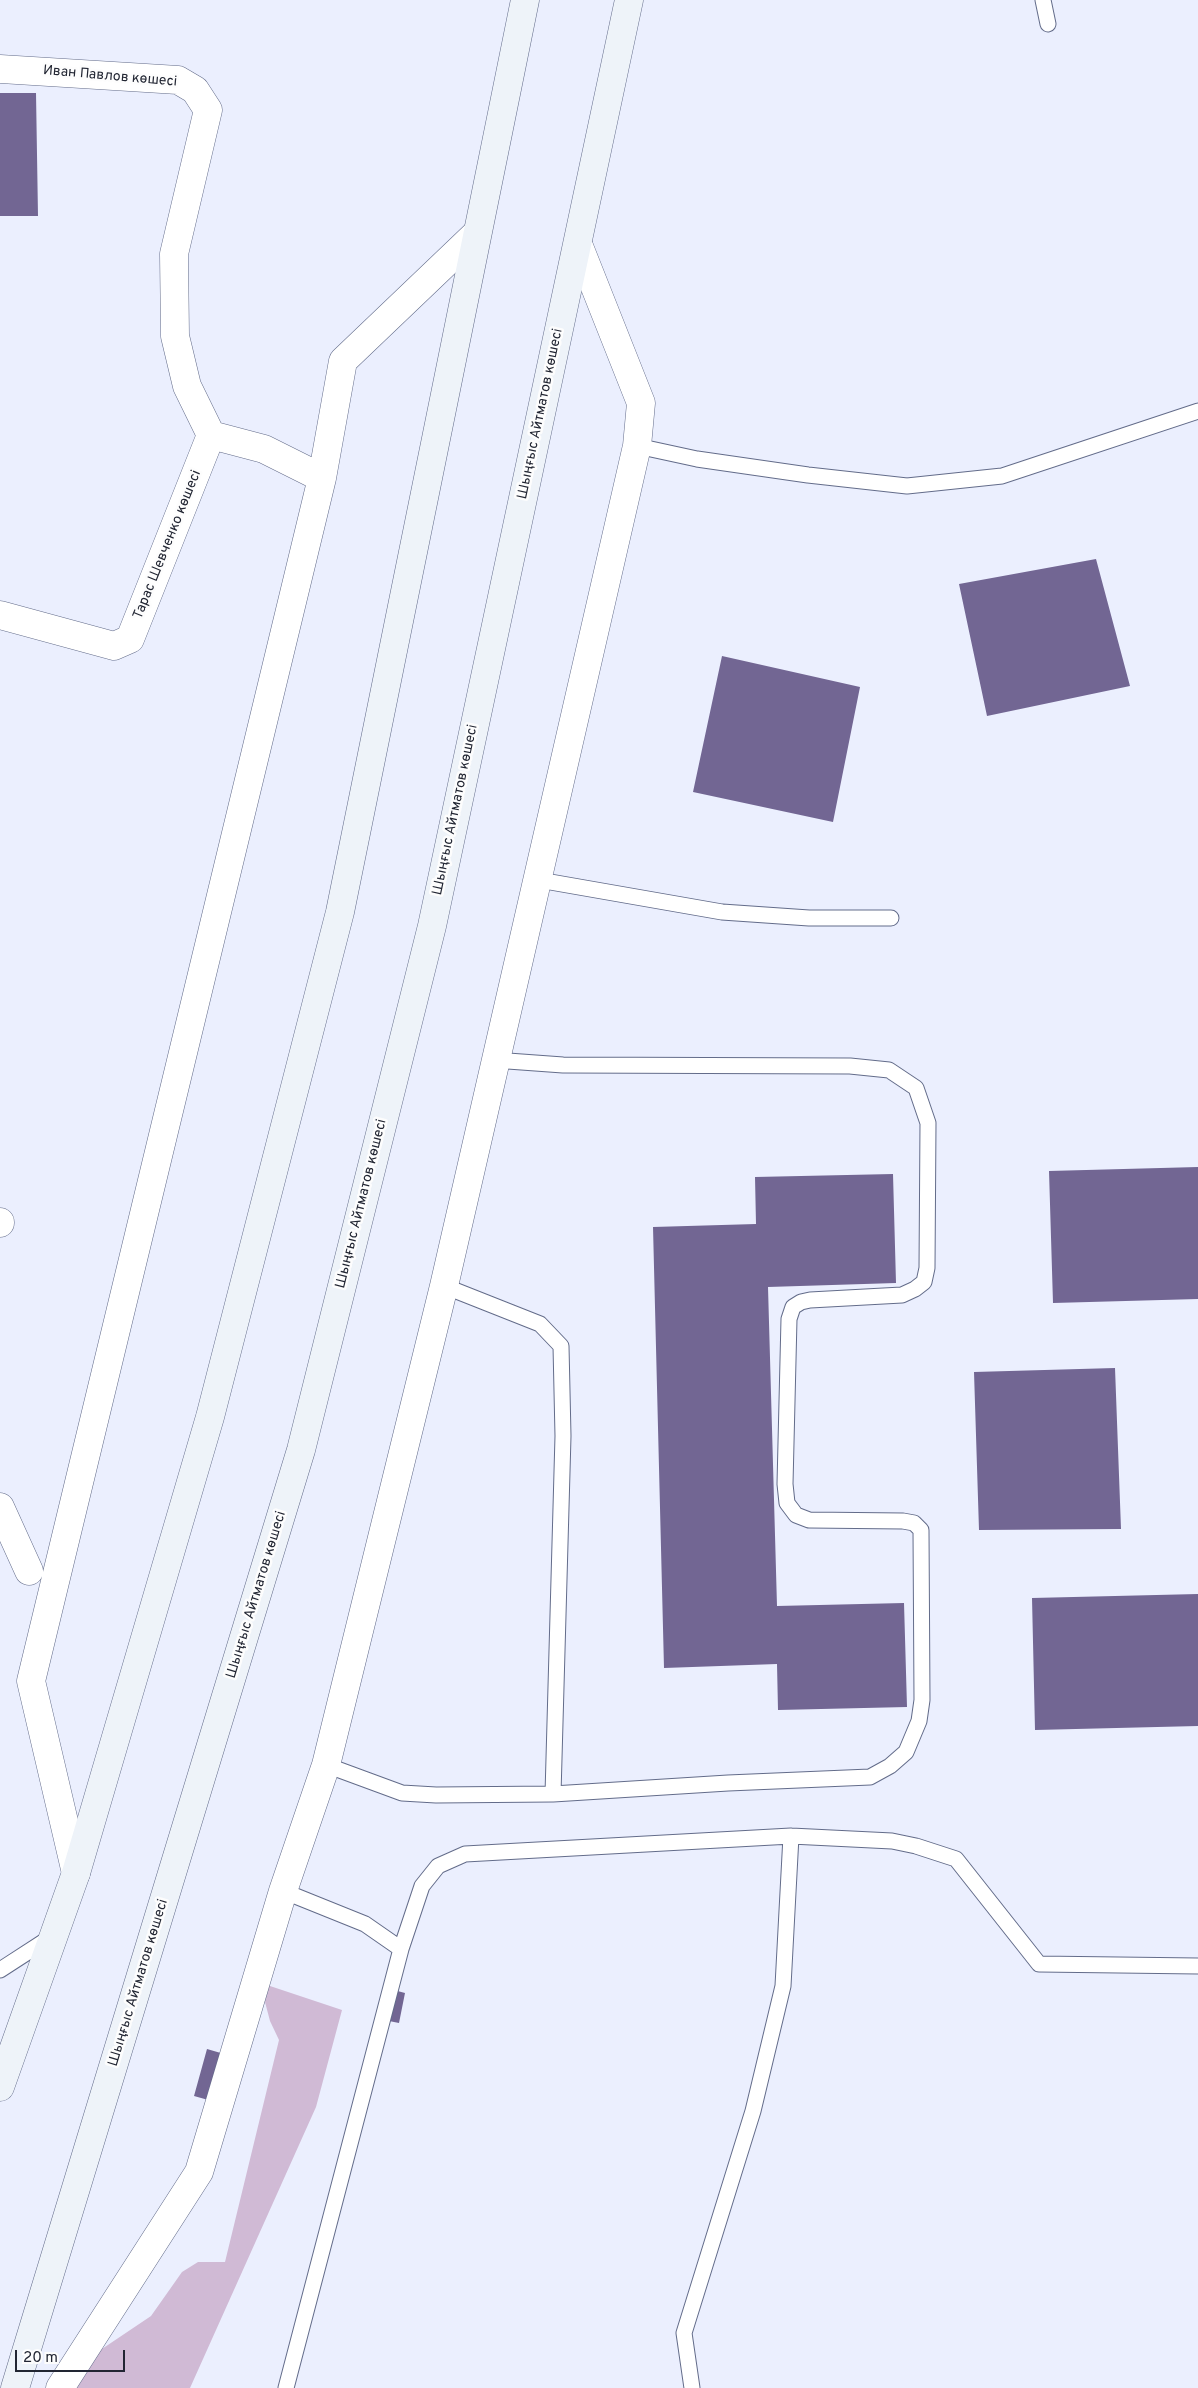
<!DOCTYPE html>
<html>
<head>
<meta charset="utf-8">
<style>
	body { margin:0 }
	#map { position:relative; width:1198px; height:2388px; overflow:hidden; background:#ebeffe; font-family:Overpass,sans-serif }
	canvas { display:block }
	.scale { position:absolute; left:15px; top:2350px; width:110px; height:22px; box-sizing:border-box; border:2px solid #222633; border-top:0; padding-left:6px; font-size:15px; line-height:18px; white-space:nowrap; color:#222633; -webkit-text-stroke:4px #fdfdfd; paint-order:stroke }
</style>
</head>
<body>
<div id="map">
<canvas width="1198" height="2388"></canvas>
<div class="scale">20 m</div>
</div>
<script>
const g = document.querySelector('canvas').getContext('2d');
g.lineJoin = 'round';
function paint(path, color) { g.fillStyle = color; g.fill(path, 'evenodd'); }
const toPath = rows => new Path2D(rows.map(r => 'M' + r).join(''));
function strokePath(path, color, width, dash) { g.strokeStyle = color; g.lineWidth = width; g.lineCap = dash ? 'butt' : 'round'; g.setLineDash(dash || []); g.stroke(path); }
function write(font, color, halo, rows, align = 'center') {
  g.font = font + ' Overpass,sans-serif'; g.lineWidth = 5; g.setLineDash([]); g.textBaseline = 'middle'; g.strokeStyle = halo; g.fillStyle = color; for (const [text, x, y, turn = 0] of rows) {
    g.save(); g.translate(x, y); g.rotate((+turn || 0) * Math.PI / 180); g.textAlign = isNaN(turn) ? turn : align; if (halo) g.strokeText(text, 0, 0); g.fillText(text, 0, 0); g.restore();
  }
}
const green = toPath([
	[267,1985,342,2010,316,2107,190,2388,70,2388,90,2357,151,2316,182,2272,198,2262,225,2262,279,2040,270,2021,265,2002]
]);
const building = toPath([
	[0,93,36,93,38,216,0,216],
	[1096,559,1130,686,987,716,959,584],
	[722,656,860,687,833,822,693,792],
	[1198,1167,1198,1299,1053,1303,1049,1171],
	[893,1174,896,1283,768,1287,777,1606,904,1603,907,1707,778,1710,777,1664,664,1668,653,1227,756,1224,755,1177],
	[1115,1368,1121,1529,979,1530,974,1372],
	[1198,1594,1198,1726,1035,1730,1032,1598],
	[390,1989,405,1993,399,2023,384,2020],
	[207,2049,231,2056,219,2103,194,2096]
]);
const lane = toPath([
	[1043,0,1048,24],
	[637,446,697,459,808,475,907,486,1002,476,1198,411],
	[539,880,722,912,809,918,891,918],
	[444,1286,540,1324,561,1346,563,1436,553,1794],
	[326,1765,402,1793,436,1795,553,1794,728,1783,870,1777,890,1766,906,1752,919,1721,922,1700,921,1530,914,1523,903,1521,809,1520,796,1515,787,1503,785,1484,789,1319,793,1307,801,1302,810,1300,902,1295,915,1289,924,1282,927,1268,928,1123,916,1088,889,1070,850,1066,563,1065,494,1060],
	[283,1891,365,1924,401,1949,286,2388],
	[401,1949,422,1886,438,1866,465,1854,791,1836,892,1841,916,1846,956,1859,1039,1964,1198,1966],
	[0,1970,51,1937],
	[692,2388,684,2333,753,2111,783,1986,791,1836]
]);
const street = toPath([
	[0,69,178,80,195,90,208,110,174,254,175,336,187,386,211,435],
	[0,615,114,646,130,639,211,435,264,449,322,478],
	[0,1222,0,1223],
	[0,1507,29,1571],
	[76,1873,31,1681,322,478,343,361,477,233],
	[60,2388,199,2172,283,1891,326,1765,444,1286,637,446,641,403,578,244]
]);
const secondary = toPath([
	[0,2087,76,1873,210,1417,340,912,525,0],
	[15,2388,301,1450,432,926,629,0]
]);
const streetNames = [
	["Иван Павлов көшесі",110,77,5],
	["Шыңғыс Айтматов көшесі",541,414,-78],
	["Тарас Шевченко көшесі",168,545,-68],
	["Шыңғыс Айтматов көшесі",456,810,-78],
	["Шыңғыс Айтматов көшесі",362,1204,-76],
	["Шыңғыс Айтматов көшесі",257,1595,-73],
	["Шыңғыс Айтматов көшесі",139,1983,-73]
];
paint(green, '#d0bad5');
paint(building, '#726693');
strokePath(lane, '#636c8a', 17);
strokePath(street, '#636c8a', 29);
strokePath(secondary, '#636c8a', 29);
strokePath(lane, '#fff', 15);
strokePath(street, '#fff', 28);
strokePath(secondary, '#eef3f9', 28);
write('14px', '#222633', '#fdfdfd', streetNames);
</script>
</body>
</html>
